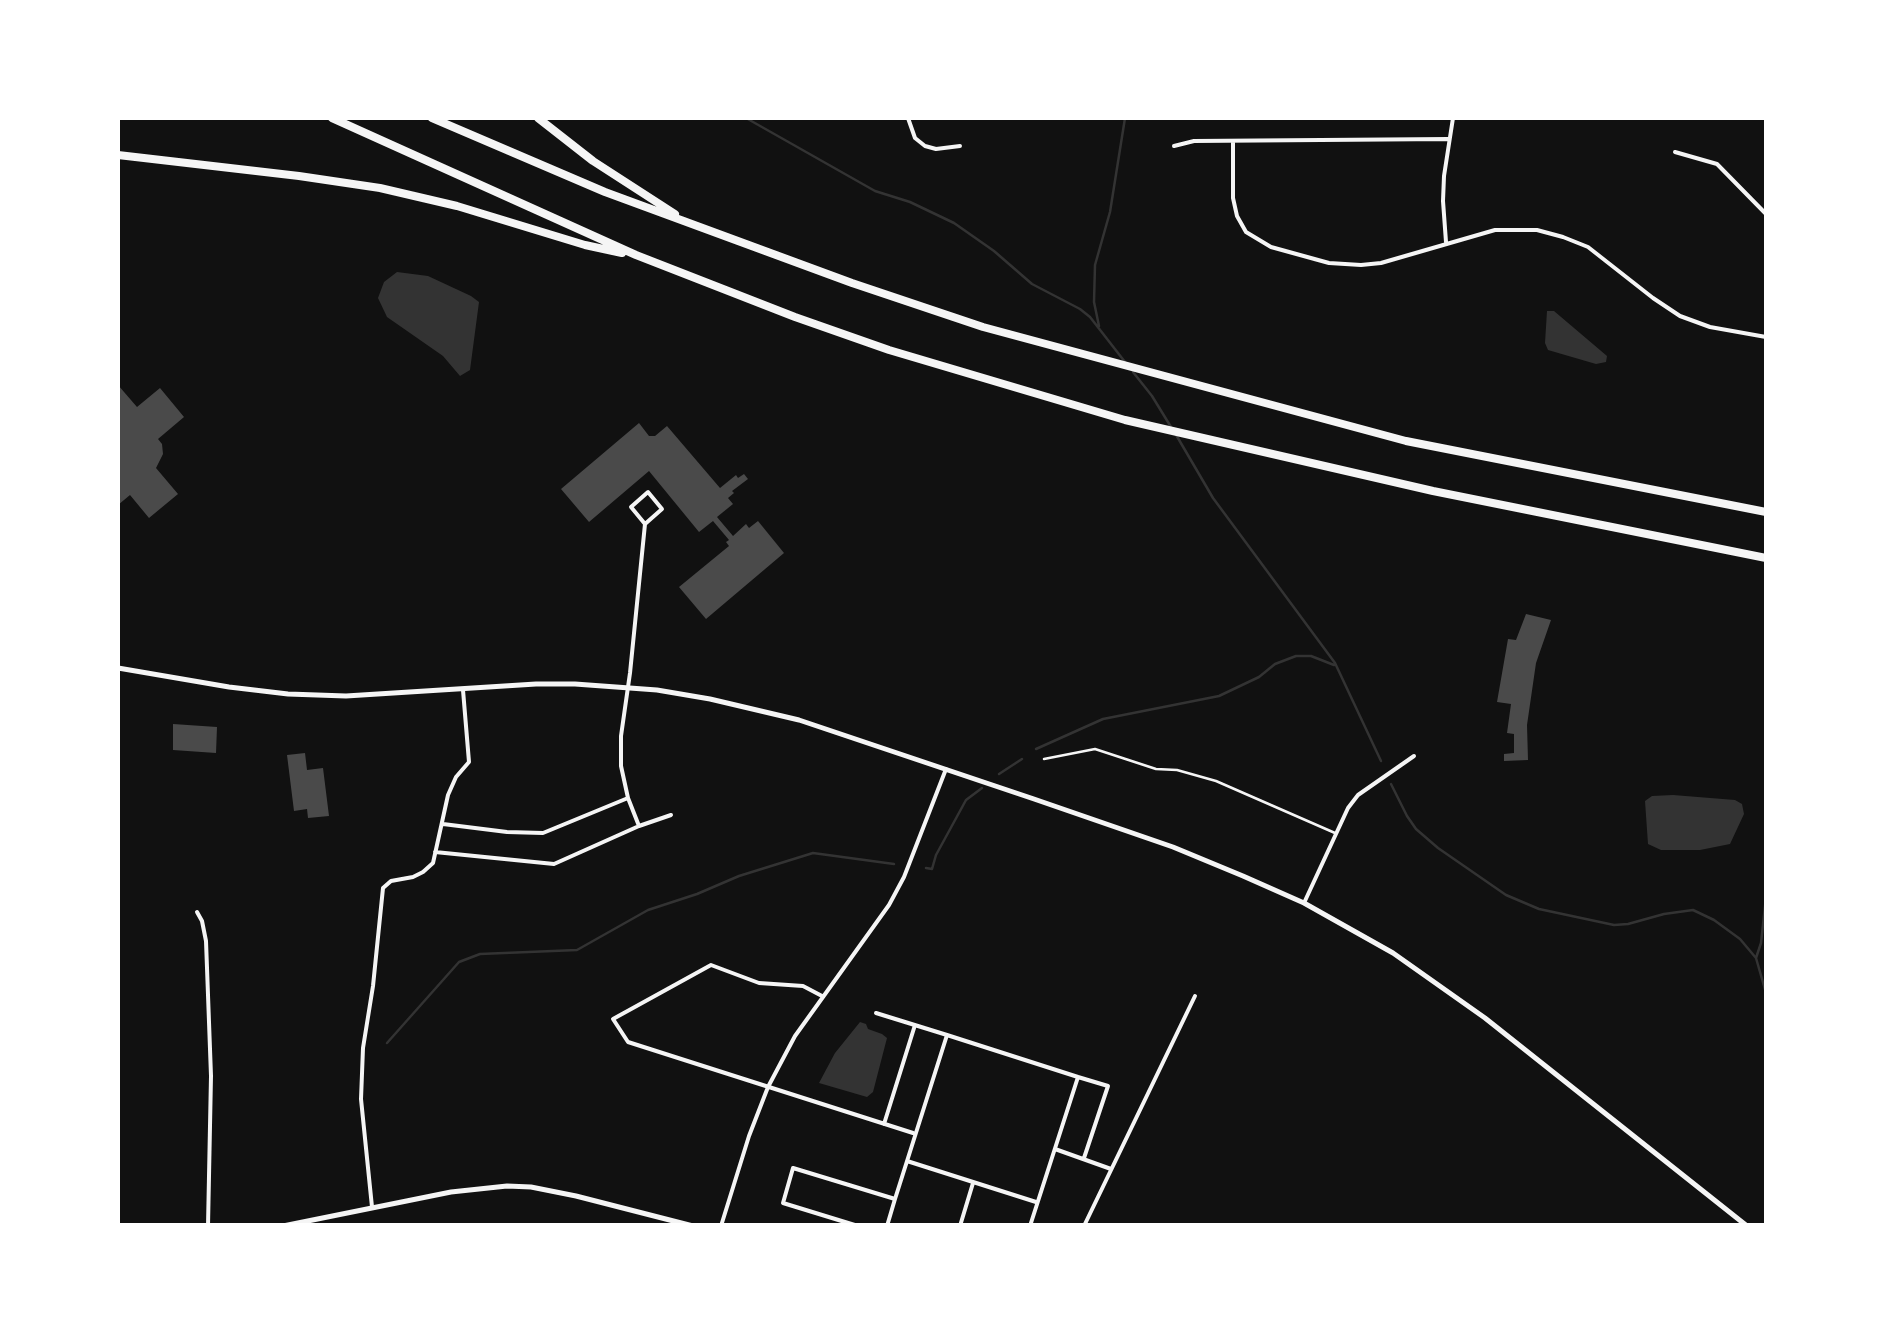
<!DOCTYPE html>
<html>
<head>
<meta charset="utf-8">
<style>
	body { margin:0 }
	#map { position:relative; width:1884px; height:1343px; overflow:hidden; background:#111; font-family:Inter,sans-serif }
	canvas { display:block }
	.frame { position:absolute; inset:0; border:120px solid #fff; pointer-events:none }
</style>
</head>
<body>
<div id="map">
<canvas width="1884" height="1343"></canvas>
<div class="frame"></div>
</div>
<script>
const g = document.querySelector('canvas').getContext('2d');
g.lineJoin = 'round';
function paint(path, color) { g.fillStyle = color; g.fill(path, 'evenodd'); }
const toPath = rows => new Path2D(rows.map(r => 'M' + r).join(''));
function strokePath(path, color, width, dash) { g.strokeStyle = color; g.lineWidth = width; g.lineCap = dash ? 'butt' : 'round'; g.setLineDash(dash || []); g.stroke(path); }
const water = toPath([
	[397,272,428,276,471,296,479,302,470,370,460,376,443,356,387,317,378,298,384,282],
	[1547,311,1554,311,1607,356,1606,362,1596,364,1548,350,1545,343],
	[1673,795,1735,800,1742,804,1744,814,1730,844,1700,850,1661,850,1648,844,1645,801,1652,796],
	[860,1022,866,1024,868,1029,882,1034,887,1038,873,1092,867,1097,819,1083,835,1053]
]);
const stream = toPath([
	[746,118,875,191,910,202,954,223,994,251,1032,284,1080,309,1090,317,1125,362],
	[1099,326,1094,302,1095,265,1110,212,1125,118],
	[1133,372,1152,396,1171,427],
	[1175,433,1213,498,1335,663,1381,761],
	[1036,749,1103,719,1219,696,1259,677,1275,664,1296,656,1311,656,1334,665],
	[999,774,1022,759],
	[1391,784,1407,816,1416,829,1438,848,1506,895,1539,909,1614,925,1628,924,1664,914,1693,910,1714,920,1740,939,1756,958,1766,993],
	[926,868,932,869,936,855,966,800,982,788],
	[1756,958,1761,943,1766,897],
	[387,1043,459,962,480,954,577,950,648,910,697,894,739,876,813,853,894,864]
]);
const building = toPath([
	[118,385,137,407,160,388,184,417,158,439,162,444,163,454,156,468,178,494,149,518,130,495,118,505],
	[639,423,649,436,655,436,667,426,720,488,736,475,738,478,744,474,748,479,732,491,734,493,728,498,733,504,717,517,733,536,746,524,749,528,758,521,784,553,706,619,679,587,729,546,726,542,729,540,713,521,699,532,649,471,589,522,561,489],
	[1526,614,1551,620,1536,663,1527,725,1528,760,1504,761,1504,754,1514,753,1514,734,1507,733,1511,704,1497,702,1508,639,1516,640],
	[173,724,217,727,216,753,173,750],
	[305,753,307,770,323,768,329,816,308,818,307,809,294,811,287,755]
]);
const service = toPath([
	[1044,759,1095,749,1156,769,1177,770,1216,781,1335,833]
]);
const minor = toPath([
	[908,118,915,138,925,146,936,149,960,146],
	[1233,141,1233,198,1237,216,1246,232,1271,247,1329,263,1361,265,1381,263,1495,230,1537,230,1563,237,1588,247,1653,298,1680,316,1710,327,1766,337],
	[1174,146,1194,141,1448,139],
	[1675,152,1717,164,1766,214],
	[1446,242,1443,201,1444,176,1453,118],
	[443,824,507,832,543,833,628,798,621,766,621,736,630,673,645,524,662,509,648,492,631,507,645,524],
	[639,826,671,815],
	[435,852,554,864,639,826,628,798],
	[1304,903,1348,808,1358,795,1414,756],
	[197,912,202,921,206,941,211,1076,208,1226],
	[822,996,803,986,759,983,711,965,613,1019,628,1042,913,1133],
	[876,1013,947,1035],
	[1078,1077,1108,1086,1084,1158],
	[884,1124,915,1025],
	[1055,1149,1111,1169],
	[907,1161,1036,1202],
	[372,1207,361,1099,363,1048,373,986,383,888,391,881,413,877,423,872,433,863,448,795,456,777,469,762,463,690],
	[721,1226,749,1136,768,1087,795,1036,889,905,904,877,946,769],
	[858,1226,783,1203,793,1168,895,1199,947,1035,1078,1077,1030,1226],
	[887,1226,895,1199],
	[960,1226,973,1183],
	[1084,1226,1195,996]
]);
const tertiary = toPath([
	[118,668,229,687,288,694,346,696,536,684,575,684,657,690,710,699,799,720,1034,799,1173,847,1243,876,1304,903,1393,953,1485,1018,1747,1226],
	[283,1226,451,1192,507,1186,531,1187,576,1196,693,1226]
]);
const motorway = toPath([
	[332,118,636,255,795,317,889,350,1125,420,1433,491,1766,558],
	[432,118,605,192,852,283,983,327,1406,441,1766,512],
	[538,118,593,161,675,214],
	[118,155,299,176,380,188,457,206,585,245,622,253]
]);
paint(water, '#333');
strokePath(stream, '#333', 2.5);
paint(building, '#4a4a4a');
strokePath(service, '#f5f5f5', 2.5);
strokePath(minor, '#f5f5f5', 4);
strokePath(tertiary, '#f5f5f5', 5);
strokePath(motorway, '#f5f5f5', 8);
</script>
</body>
</html>
